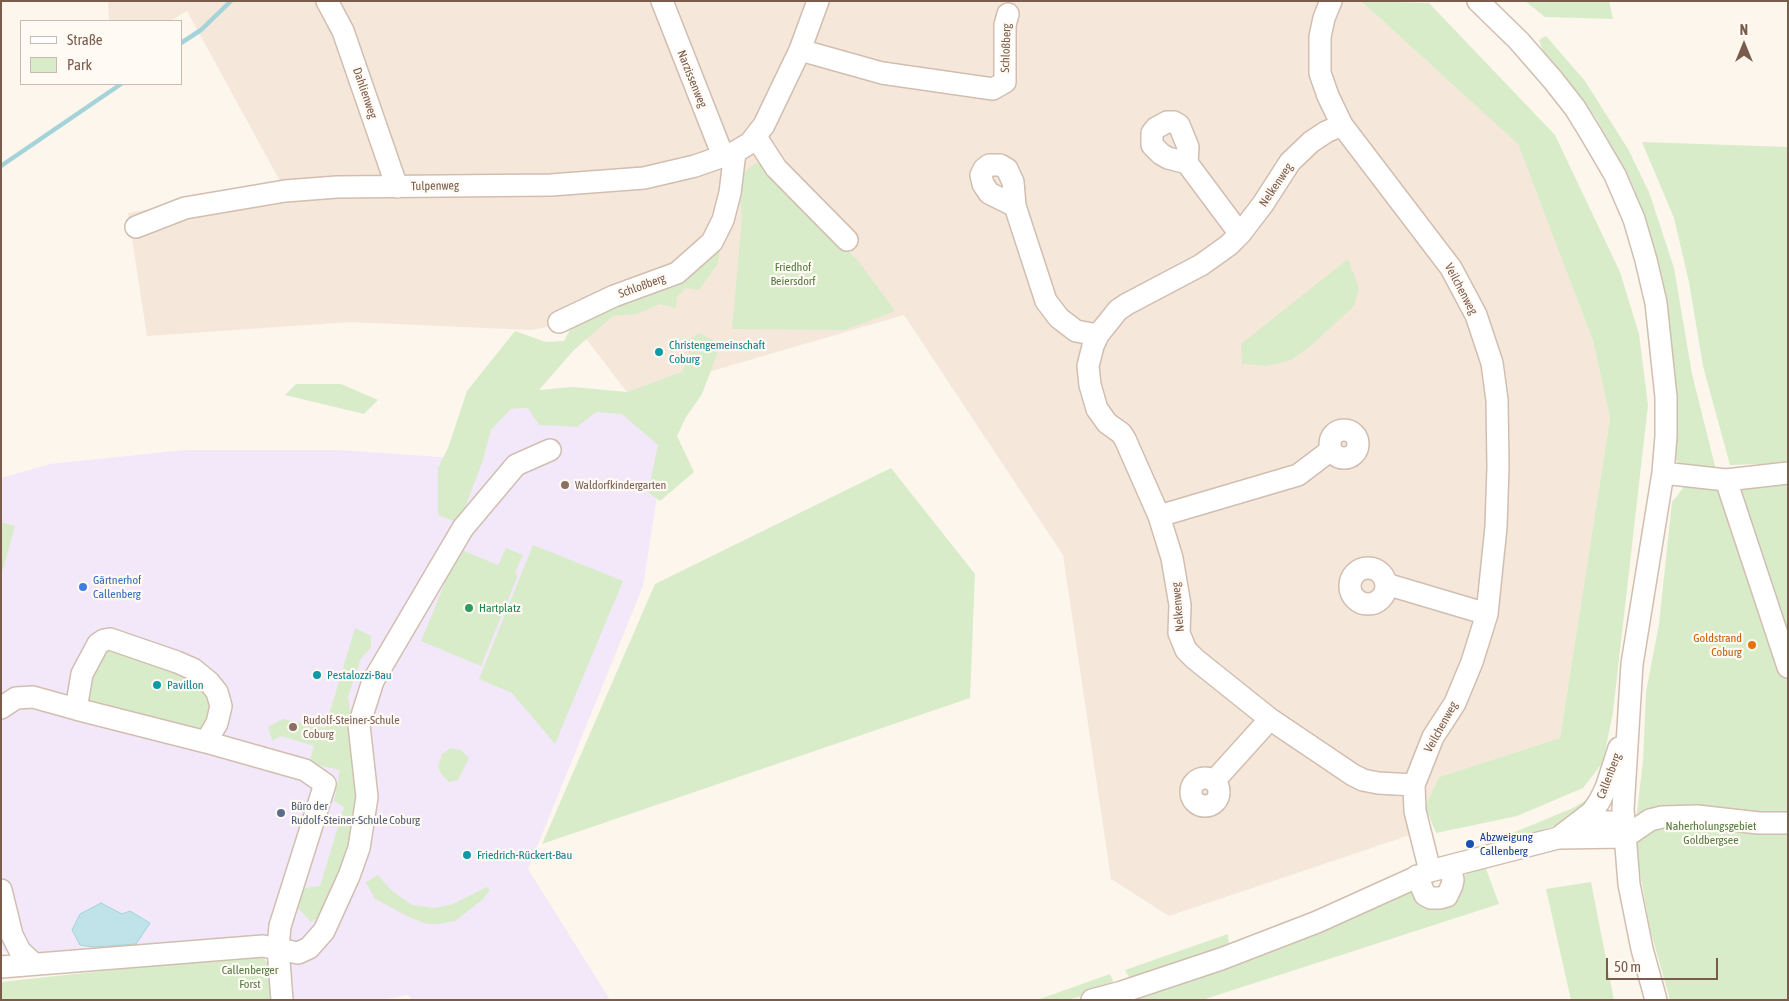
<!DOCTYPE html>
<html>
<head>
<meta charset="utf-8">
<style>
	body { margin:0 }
	#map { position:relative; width:1789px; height:1001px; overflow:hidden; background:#fdf6ec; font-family:"Asap Condensed",sans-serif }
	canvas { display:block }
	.frame { position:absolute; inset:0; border:2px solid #7a5c4d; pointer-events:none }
	.legend { position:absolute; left:20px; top:20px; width:162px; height:65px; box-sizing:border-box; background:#fffaf3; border:1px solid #cabbb1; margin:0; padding:6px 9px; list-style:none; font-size:15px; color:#7a5c4d }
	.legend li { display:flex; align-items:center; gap:10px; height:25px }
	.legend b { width:25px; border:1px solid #cabbb1 }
	.north { position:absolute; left:1719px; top:20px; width:50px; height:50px; -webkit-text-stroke:4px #fffaf3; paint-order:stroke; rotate:0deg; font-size:14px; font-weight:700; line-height:20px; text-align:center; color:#7a5c4d }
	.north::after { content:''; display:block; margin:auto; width:18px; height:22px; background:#7a5c4d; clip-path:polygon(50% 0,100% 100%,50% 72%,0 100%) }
	.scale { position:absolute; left:1606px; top:958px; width:112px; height:22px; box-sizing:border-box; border:2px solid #7a5c4d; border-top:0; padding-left:6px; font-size:15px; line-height:18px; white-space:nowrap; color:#7a5c4d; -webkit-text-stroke:4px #fffaf3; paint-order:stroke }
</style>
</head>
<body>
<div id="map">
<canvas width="1789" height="1001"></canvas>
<div class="frame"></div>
<ul class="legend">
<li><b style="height:6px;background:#fff"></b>Straße</li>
<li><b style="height:14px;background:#d8ecc9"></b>Park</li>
</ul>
<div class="north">N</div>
<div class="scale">50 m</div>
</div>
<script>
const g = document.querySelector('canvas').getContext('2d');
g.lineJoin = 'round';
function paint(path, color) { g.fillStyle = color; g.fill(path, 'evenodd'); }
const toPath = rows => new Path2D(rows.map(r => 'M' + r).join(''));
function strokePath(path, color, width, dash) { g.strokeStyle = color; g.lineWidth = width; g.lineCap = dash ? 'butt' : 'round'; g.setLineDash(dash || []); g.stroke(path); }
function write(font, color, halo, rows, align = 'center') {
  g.font = font + ' "Asap Condensed",sans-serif'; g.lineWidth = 4.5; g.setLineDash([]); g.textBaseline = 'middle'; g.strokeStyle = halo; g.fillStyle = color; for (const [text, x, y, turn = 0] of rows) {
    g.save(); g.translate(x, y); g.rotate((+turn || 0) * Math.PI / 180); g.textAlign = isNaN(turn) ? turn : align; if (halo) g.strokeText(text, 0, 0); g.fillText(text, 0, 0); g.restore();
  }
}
const residential = toPath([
	[108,1,1361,1,1518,143,1593,341,1610,418,1560,738,1439,777,1410,835,1169,916,1111,879,1063,555,904,315,691,377,627,392,573,322,531,330,351,322,147,336,128,213,281,183,187,11,170,21,109,21]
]);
const education = toPath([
	[555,407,670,414,643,586,528,869,610,1000,412,1000,408,995,381,1000,292,1000,286,939,41,957,3,951,1,941,1,478,50,464,185,450,340,450,483,460,491,430,511,409]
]);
const green = toPath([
	[1361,1,1429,3,1555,135,1620,272,1639,334,1648,405,1613,712,1603,762,1583,788,1517,816,1436,833,1425,806,1439,777,1560,738,1610,418,1593,341,1518,144],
	[1525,1,1609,1,1613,19,1545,17],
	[1546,36,1585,81,1628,149,1649,192,1674,268,1692,374,1716,470,1687,470,1676,460,1675,444,1677,394,1671,347,1649,237,1634,188,1596,118,1543,51,1539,40],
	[1642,142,1788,147,1788,463,1730,465,1703,366,1689,282,1674,218],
	[757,162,860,263,895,311,845,330,732,329,742,220,738,177],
	[723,238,717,265,699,290,686,288,677,297,676,308,659,304,638,314,613,316,574,350,539,390,573,387,627,392,682,372,689,357,687,342,699,333,721,344,702,394,686,417,677,436,694,472,660,501,648,492,658,445,622,414,596,412,577,427,539,425,528,408,511,409,491,430,483,460,459,523,438,515,438,468,448,448,467,391,515,331,546,342,564,341,574,322],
	[1348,259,1359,288,1354,306,1313,344,1291,360,1267,366,1242,364,1241,344],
	[296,384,341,384,378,400,364,414,285,395],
	[891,468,975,574,970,698,542,844,655,584],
	[1788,473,1788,1000,1670,1000,1650,929,1634,838,1643,761,1646,692,1659,624,1672,502,1684,487,1723,487],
	[1,522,15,526,1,576],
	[533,545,623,581,555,744,512,693,479,679],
	[506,548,523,555,515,573,518,575,481,666,421,641,459,549,498,565],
	[355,628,371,636,371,648,361,658,348,697,357,759,360,817,326,912,311,922,295,905,305,888,320,886,344,807,334,801,340,770,309,763,314,746,281,736,272,741,268,727,283,719,325,728],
	[114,648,193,676,213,705,209,723,202,728,192,728,86,705,87,679,103,649],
	[451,748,461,750,469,758,458,780,449,782,441,774,438,766,442,754],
	[1588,799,1592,801,1562,823,1499,845,1498,839,1573,808],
	[1485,866,1499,904,1202,1000,1127,1000,1406,888,1428,907,1455,897,1464,876,1475,867],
	[378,875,391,890,412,905,435,908,453,904,487,887,490,890,482,900,455,921,440,924,427,924,411,918,375,899,366,882],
	[1591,882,1614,1000,1571,1000,1546,889],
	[1228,934,1229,947,1131,981,1125,970],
	[260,954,273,969,274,1000,1,1000,1,982],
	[1110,974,1113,981,1107,990,1066,1000,1037,1000]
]);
const water = toPath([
	[101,903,122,914,130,911,150,923,136,944,93,947,80,945,72,930,80,914,101,903]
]);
const stream = toPath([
	[181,43,201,30,231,1],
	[1,166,121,84]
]);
const minor = toPath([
	[327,1,343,31,397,187],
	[662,1,723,156],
	[1331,1,1324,18,1320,37,1320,73,1328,96,1342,125,1451,268,1476,315,1492,363,1497,400,1498,467,1496,527,1487,614,1472,662,1455,703,1433,737,1414,785,1415,811,1430,871],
	[1478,1,1519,41,1553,80,1575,108,1591,134,1615,175,1634,219,1646,260,1656,303,1666,397,1666,436,1663,473,1632,664,1623,809,1629,884,1642,949,1656,1000],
	[800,50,882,73,993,89,1005,82,1005,25,1008,14],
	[1342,125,1326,132,1311,142,1290,162,1263,204,1240,234,1229,245,1201,265,1127,304,1118,310,1098,335,1093,346,1088,366,1090,385,1097,409,1107,423,1121,433,1125,439,1159,516,1172,558,1180,605,1179,633,1186,650,1195,659,1270,719,1353,775,1363,780,1378,783,1414,785],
	[756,137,776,168,847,240],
	[1187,163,1168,158,1161,154,1152,145,1152,133,1156,128,1167,122,1174,122,1179,125,1188,147,1187,163,1240,234],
	[1015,206,989,193,983,184,981,175,984,169,989,165,1000,165,1007,169,1013,182,1015,206,1046,301,1059,318,1076,331,1098,335],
	[136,227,185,208,285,191,337,187,551,185,644,178,695,166,735,152],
	[559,322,614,296,677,273,712,242,723,220,730,193,735,152,750,143,764,125,800,50,818,1],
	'1330 444a14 14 0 1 1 28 0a14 14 0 1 1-28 0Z',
	[1663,473,1726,480,1788,473],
	[1726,480,1788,667],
	[1159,516,1298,475,1331,450],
	'1350 586a18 18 0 1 1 36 0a18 18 0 1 1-36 0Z',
	[1386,584,1487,614],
	[1,708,16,698,33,697,76,709,82,674,98,644,104,640,110,639,177,662,193,669,209,682,217,692,221,706,217,723,206,742],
	[76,709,206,742,305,770,325,784,280,926,278,948,282,1000],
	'1191 792a14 14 0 1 1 28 0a14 14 0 1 1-28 0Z',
	[1214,781,1270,719],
	[1580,822,1624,822],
	[1625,837,1650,820,1662,817,1697,816,1759,823,1788,823],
	[1558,838,1592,812,1599,802,1606,788,1619,748],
	[1417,876,1425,895,1431,898,1440,898,1447,896,1452,885,1453,880,1450,866],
	[1,890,12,935,20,951,33,963],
	[1,967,263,946,298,953,309,948,324,931,349,876,359,848,367,797,359,725,373,681,463,528,516,465,550,450],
	[1092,1000,1122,992,1221,959,1317,922,1430,871,1558,838,1625,837]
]);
const markers = [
	[659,352,5,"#0f9aa8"],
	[565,485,5,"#8d6e63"],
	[83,587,5,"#3f7fe0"],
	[469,608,5,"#2e9e5b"],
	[1752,645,5,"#e8710a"],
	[317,675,5,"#0f9aa8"],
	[157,685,5,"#0f9aa8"],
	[293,727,5,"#8d6e63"],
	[281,813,5,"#5c6f8a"],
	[1470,844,5,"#1a4fb4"],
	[467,855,5,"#0f9aa8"]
];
const streetNames = [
	["Schloßberg",1006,48,-88],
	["Narzissenweg",692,79,68],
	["Dahlienweg",365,93,71],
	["Nelkenweg",1276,185,-56],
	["Tulpenweg",435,186,-1],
	["Schloßberg",642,286,-20],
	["Veilchenweg",1461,289,62],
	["Nelkenweg",1178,607,-95],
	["Veilchenweg",1441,727,-61],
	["Callenberg",1609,776,-69]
];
const parkNames = [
	["Friedhof",793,267],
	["Beiersdorf",793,281],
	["Naherholungsgebiet",1711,826],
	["Goldbergsee",1711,840],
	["Callenberger",250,970],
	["Forst",250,984]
];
const cultureNames = [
	["Christengemeinschaft",669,345],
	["Coburg",669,359],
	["Pestalozzi-Bau",327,675],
	["Pavillon",167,685],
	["Friedrich-Rückert-Bau",477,855]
];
const educationNames = [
	["Waldorfkindergarten",575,485],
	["Rudolf-Steiner-Schule",303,720],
	["Coburg",303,734]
];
const shopNames = [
	["Gärtnerhof",93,580],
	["Callenberg",93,594]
];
const leisureNames = [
	["Hartplatz",479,608]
];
const foodNames = [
	["Goldstrand",1742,638],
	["Coburg",1742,652]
];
const serviceNames = [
	["Büro der",291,806],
	["Rudolf-Steiner-Schule Coburg",291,820]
];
const transitNames = [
	["Abzweigung",1480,837],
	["Callenberg",1480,851]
];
paint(residential, '#f5e8da');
paint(education, '#f3e8fa');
paint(green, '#d8ecc9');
paint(water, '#bfe3e8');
strokePath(water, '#a5d3da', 1);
strokePath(stream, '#a5d3da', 4.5);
strokePath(minor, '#d1beb0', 24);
strokePath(minor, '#fff', 21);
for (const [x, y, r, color] of markers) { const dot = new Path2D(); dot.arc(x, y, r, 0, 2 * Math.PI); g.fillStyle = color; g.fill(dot); strokePath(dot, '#fffaf3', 2); }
write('12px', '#7a5c4d', '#fffaf3', streetNames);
write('12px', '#537a41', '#fffaf3', parkNames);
write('12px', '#0d838f', '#fffaf3', cultureNames, 'left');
write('12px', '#785e54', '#fffaf3', educationNames, 'left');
write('12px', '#366cbe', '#fffaf3', shopNames, 'left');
write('12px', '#27864d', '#fffaf3', leisureNames, 'left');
write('12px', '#c56008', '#fffaf3', foodNames, 'right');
write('12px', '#4e5e75', '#fffaf3', serviceNames, 'left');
write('12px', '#164399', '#fffaf3', transitNames, 'left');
</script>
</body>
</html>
